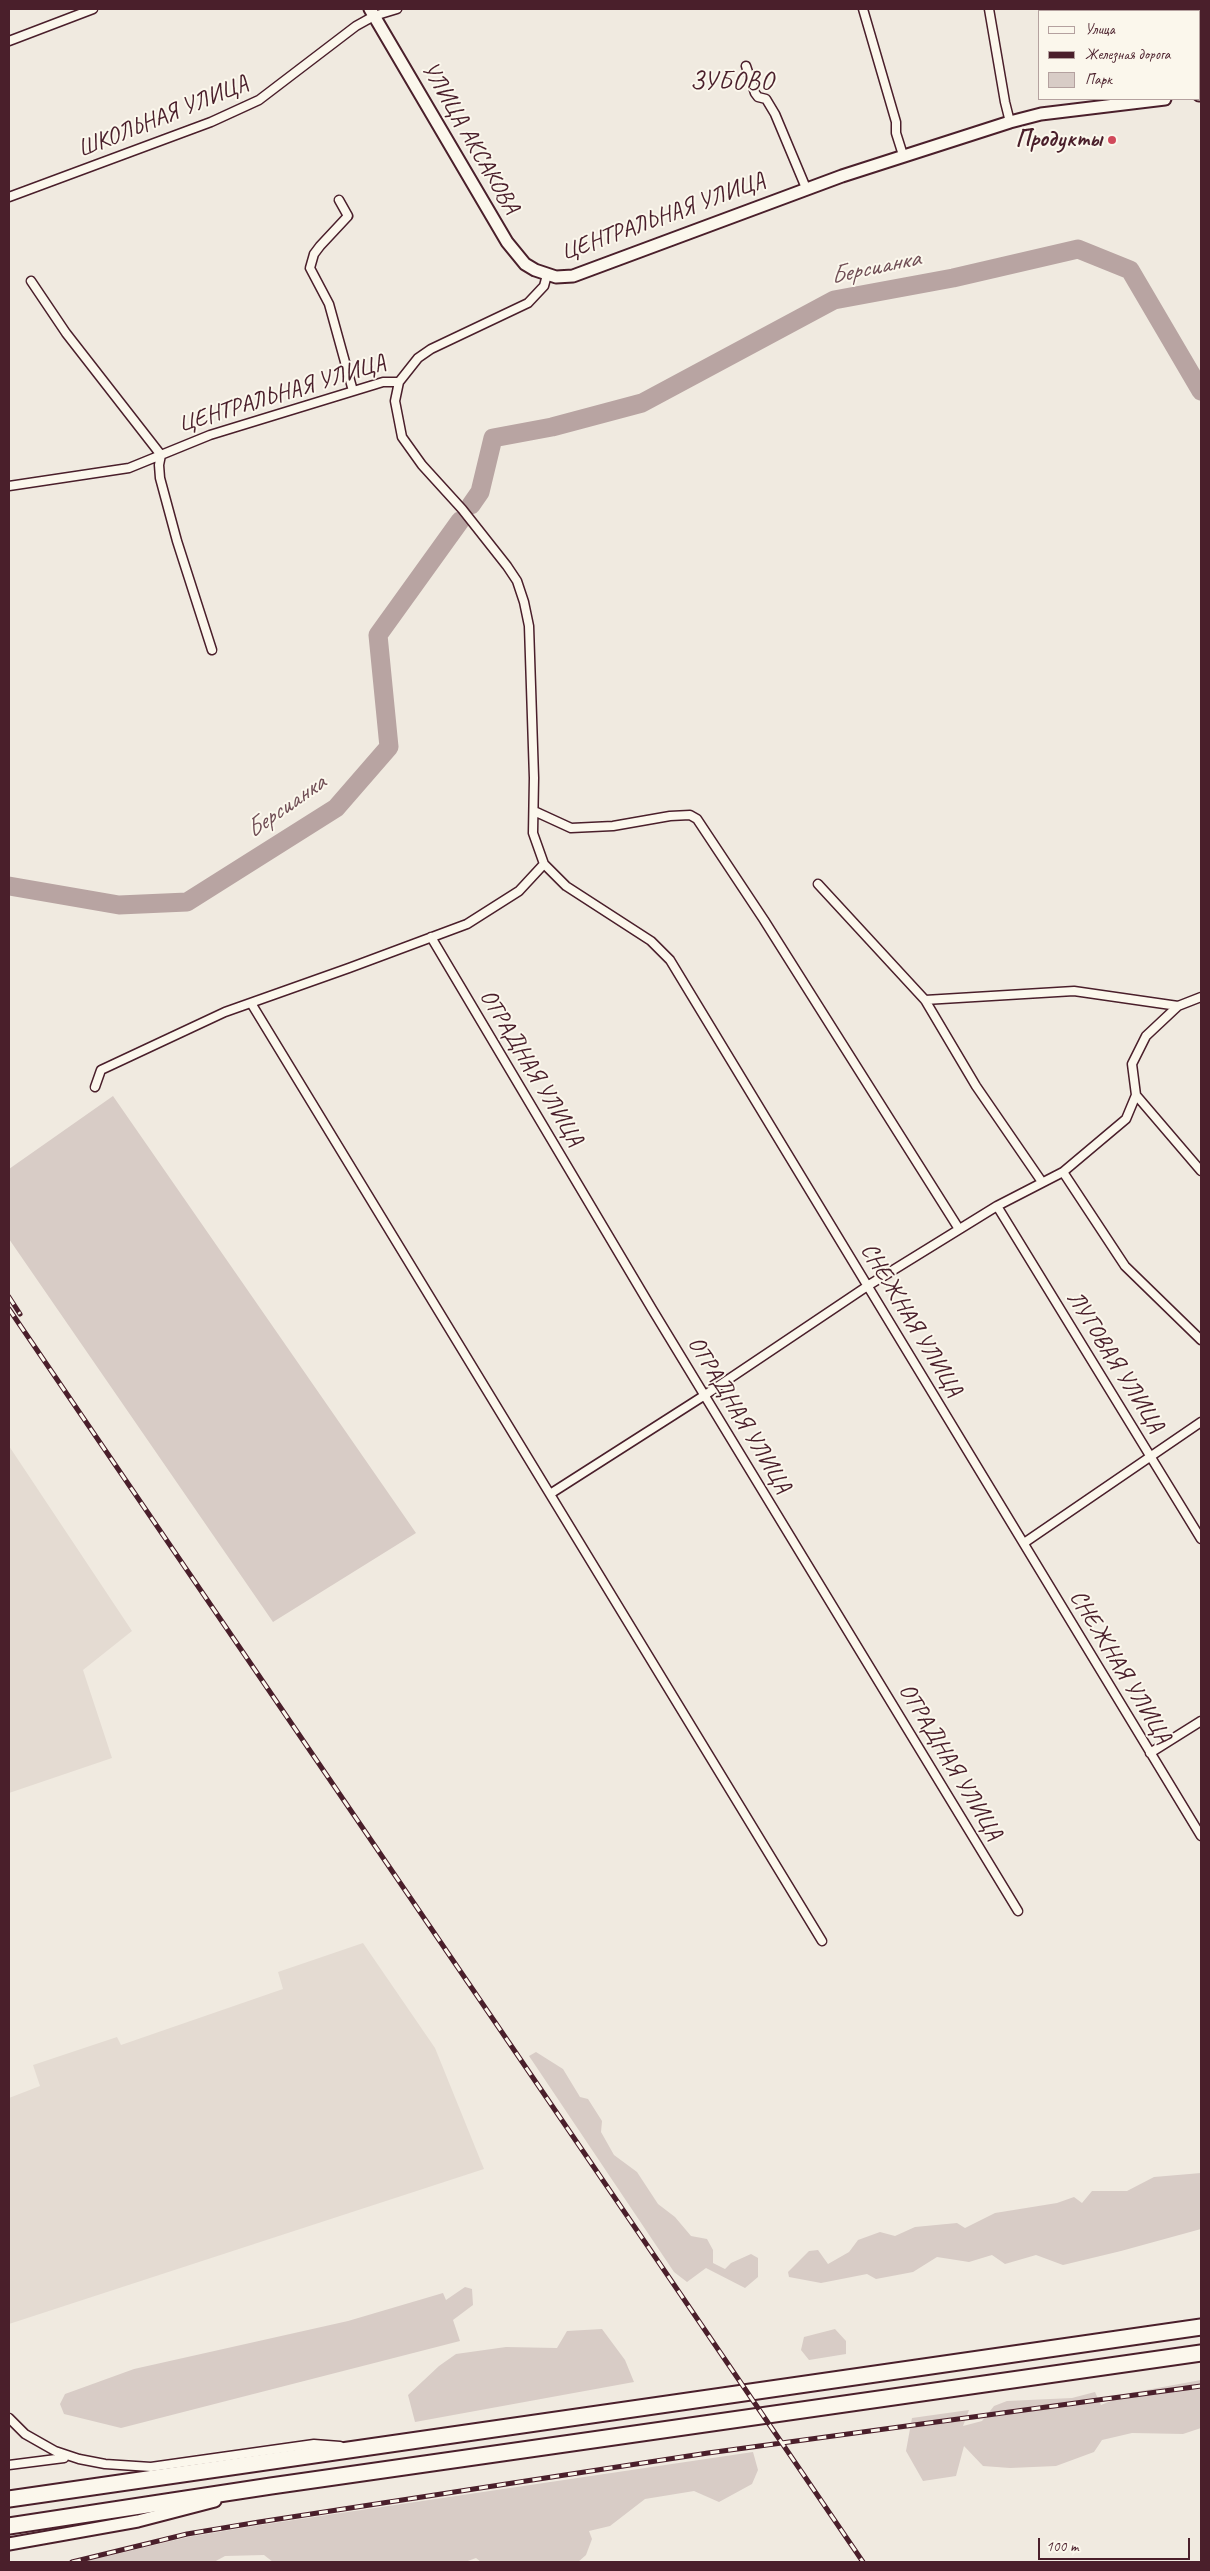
<!DOCTYPE html>
<html>
<head>
<meta charset="utf-8">
<style>
	body { margin:0 }
	#map { position:relative; width:1210px; height:2571px; overflow:hidden; background:#f0eae0; font-family:Caveat,sans-serif }
	canvas { display:block }
	.frame { position:absolute; inset:0; border:10px solid #4a1f2b; pointer-events:none }
	.legend { position:absolute; left:1038px; top:10px; width:162px; height:90px; box-sizing:border-box; background:#fbf7ec; border:1px solid #b4a19f; margin:0; padding:6px 9px; list-style:none; font-size:15px; color:#4a1f2b }
	.legend li { display:flex; align-items:center; gap:10px; height:25px }
	.legend b { width:25px; border:1px solid #b4a19f }
	.scale { position:absolute; left:1038px; top:2538px; width:152px; height:22px; box-sizing:border-box; border:2px solid #4a1f2b; border-top:0; padding-left:6px; font-size:15px; line-height:18px; white-space:nowrap; color:#4a1f2b; -webkit-text-stroke:4px #fbf7ec; paint-order:stroke }
</style>
</head>
<body>
<div id="map">
<canvas width="1210" height="2571"></canvas>
<div class="frame"></div>
<ul class="legend">
<li><b style="height:6px;background:#fbf7ec"></b>Улица</li>
<li><b style="height:6px;background:#4a1f2b"></b>Железная дорога</li>
<li><b style="height:14px;background:#d8ccc6"></b>Парк</li>
</ul>
<div class="scale">100 m</div>
</div>
<script>
const g = document.querySelector('canvas').getContext('2d');
g.lineJoin = 'round';
function paint(path, color) { g.fillStyle = color; g.fill(path, 'evenodd'); }
const toPath = rows => new Path2D(rows.map(r => 'M' + r).join(''));
function strokePath(path, color, width, dash) { g.strokeStyle = color; g.lineWidth = width; g.lineCap = dash ? 'butt' : 'round'; g.setLineDash(dash || []); g.stroke(path); }
function write(font, color, halo, rows, align = 'center') {
  g.font = font + ' Caveat,sans-serif'; g.lineWidth = 4; g.setLineDash([]); g.textBaseline = 'middle'; g.strokeStyle = halo; g.fillStyle = color; for (const [text, x, y, turn = 0] of rows) {
    g.save(); g.translate(x, y); g.rotate((+turn || 0) * Math.PI / 180); g.textAlign = isNaN(turn) ? turn : align; if (halo) g.strokeText(text, 0, 0); g.fillText(text, 0, 0); g.restore();
  }
}
const built = toPath([
	[9,1446,132,1631,83,1670,112,1758,9,1793],
	[363,1943,435,2048,484,2169,9,2324,9,2098,40,2086,33,2065,117,2037,121,2045,283,1989,278,1972]
]);
const green = toPath([
	[113,1096,416,1533,273,1622,9,1239,9,1169],
	[536,2052,563,2069,580,2097,588,2099,602,2121,601,2132,614,2155,637,2172,658,2204,675,2217,691,2236,707,2239,713,2250,713,2263,725,2269,731,2263,751,2254,758,2258,758,2277,745,2288,706,2268,687,2282,674,2272,529,2056],
	[1201,2173,1201,2229,1121,2251,1063,2265,1036,2255,1005,2264,992,2255,969,2262,937,2257,913,2272,876,2279,867,2274,821,2283,789,2277,788,2272,809,2251,818,2250,828,2264,849,2252,858,2240,880,2232,895,2236,915,2227,957,2223,965,2228,995,2213,1057,2203,1074,2197,1082,2203,1092,2191,1127,2191,1154,2177],
	[465,2287,472,2289,473,2305,453,2320,460,2341,121,2428,64,2414,60,2404,65,2394,134,2369,348,2321,443,2293,446,2300],
	[602,2329,625,2360,634,2382,415,2422,408,2395,439,2366,456,2354,506,2347,557,2348,567,2331],
	[835,2329,846,2341,846,2354,809,2360,801,2350,804,2337],
	[1201,2380,1201,2428,1183,2434,1132,2433,1102,2440,1094,2452,1056,2466,1010,2468,983,2466,964,2446,956,2476,923,2481,906,2451,912,2418,969,2410,963,2426,982,2421,994,2406,1007,2401,1072,2398,1095,2392,1101,2405,1130,2393],
	[753,2452,758,2470,752,2484,719,2502,694,2491,645,2499,610,2526,589,2531,592,2539,586,2555,578,2562,481,2562,476,2558,465,2562,273,2562,264,2555,225,2556,214,2562,87,2561,188,2537,260,2525]
]);
const river = toPath([
	[471,505,480,492,493,438,552,427,642,403,834,300,953,278,1078,249,1130,270,1201,391],
	[9,886,119,905,187,902,336,808,389,747,378,635,460,521]
]);
const street = toPath([
	[863,9,896,122,896,133,903,155],
	[989,9,1005,102,1010,122],
	[9,41,93,9],
	[746,66,755,93,758,97,766,99,775,114,806,188],
	[9,197,211,122,259,100,356,26,374,16,397,9],
	[339,200,348,216,320,246,314,254,310,268,329,304,353,391],
	[31,281,66,333,161,455,159,465,160,478,177,541,212,650],
	[9,486,129,468,210,435,383,382,399,382,418,358,431,349,528,303,544,286,547,275],
	[534,811,571,828,613,826,670,816,690,815,697,819,764,920,959,1229],
	[544,864,566,886,651,941,670,960,1201,1836],
	[818,884,925,1000,976,1086,1042,1182],
	[431,937,652,1309,1018,1911],
	[925,1000,1074,991,1178,1006],
	[251,1003,822,1941],
	[95,1087,101,1070,225,1012,349,968,467,924,519,891,544,864,533,833,534,778,529,626,524,602,517,581,507,566,462,509,422,465,402,437,395,401,399,382],
	[1136,1095,1201,1171],
	[1063,1172,1125,1266,1201,1340],
	[997,1206,1201,1539],
	[550,1494,705,1395,869,1285,997,1206,1063,1172,1126,1119,1136,1095,1132,1064,1146,1036,1178,1006,1201,997],
	[1024,1543,1201,1422],
	[1150,1753,1201,1721],
	[9,2418,25,2434,55,2451,79,2459,105,2464,151,2467,314,2444,340,2446],
	[9,2465,64,2458]
]);
const secondary = toPath([
	[370,9,507,242,525,264,535,270,556,277,573,276,842,176,1010,122,1041,114,1165,99],
	[1199,95,1201,95],
	[9,2544,138,2521,215,2501]
]);
const highway = toPath([
	[9,2499,1201,2327],
	[9,2526,271,2486,1201,2353]
]);
const rail = toPath([
	[9,1297,20,1314],
	[9,1309,863,2562],
	[72,2562,187,2534,259,2522,708,2453,1201,2386]
]);
const markers = [
	[1112,140,5,"#d1495b"]
];
const streetNames = [
	["ШКОЛЬНАЯ УЛИЦА",163,117,-22],
	["УЛИЦА АКСАКОВА",470,138,60],
	["ЦЕНТРАЛЬНАЯ УЛИЦА",663,217,-20],
	["ЦЕНТРАЛЬНАЯ УЛИЦА",282,394,-17],
	["ОТРАДНАЯ УЛИЦА",531,1068,59],
	["СНЕЖНАЯ УЛИЦА",911,1320,59],
	["ЛУГОВАЯ УЛИЦА",1115,1362,58],
	["ОТРАДНАЯ УЛИЦА",739,1415,59],
	["СНЕЖНАЯ УЛИЦА",1120,1667,59],
	["ОТРАДНАЯ УЛИЦА",950,1762,59]
];
const poiNames = [
	["Продукты",1102,140]
];
const waterNames = [
	["Берсианка",875,268,-12],
	["Берсианка",286,807,-35]
];
const quarterNames = [
	["ЗУБОВО",732,82]
];
paint(built, '#e4dbd2');
paint(green, '#d8ccc6');
strokePath(river, '#b8a4a2', 19);
strokePath(street, '#4a1f2b', 11);
strokePath(secondary, '#4a1f2b', 15);
strokePath(highway, '#4a1f2b', 19);
strokePath(street, '#fbf7ec', 8);
strokePath(secondary, '#fbf7ec', 11);
strokePath(highway, '#fbf7ec', 15);
strokePath(rail, '#4a1f2b', 5);
strokePath(rail, '#fbf7ec', 3, [9]);
for (const [x, y, r, color] of markers) { const dot = new Path2D(); dot.arc(x, y, r, 0, 2 * Math.PI); g.fillStyle = color; g.fill(dot); strokePath(dot, '#fbf7ec', 2); }
write('24px', '#4a1f2b', '#fbf7ec', streetNames);
write('bold 24px', '#4a1f2b', '#fbf7ec', poiNames, 'right');
write('italic 25px', '#704e55', '#fbf7ec', waterNames);
g.letterSpacing = '1px';
write('26px', '#4a1f2b', '#fbf7ec', quarterNames);
g.letterSpacing = '0px';
</script>
</body>
</html>
